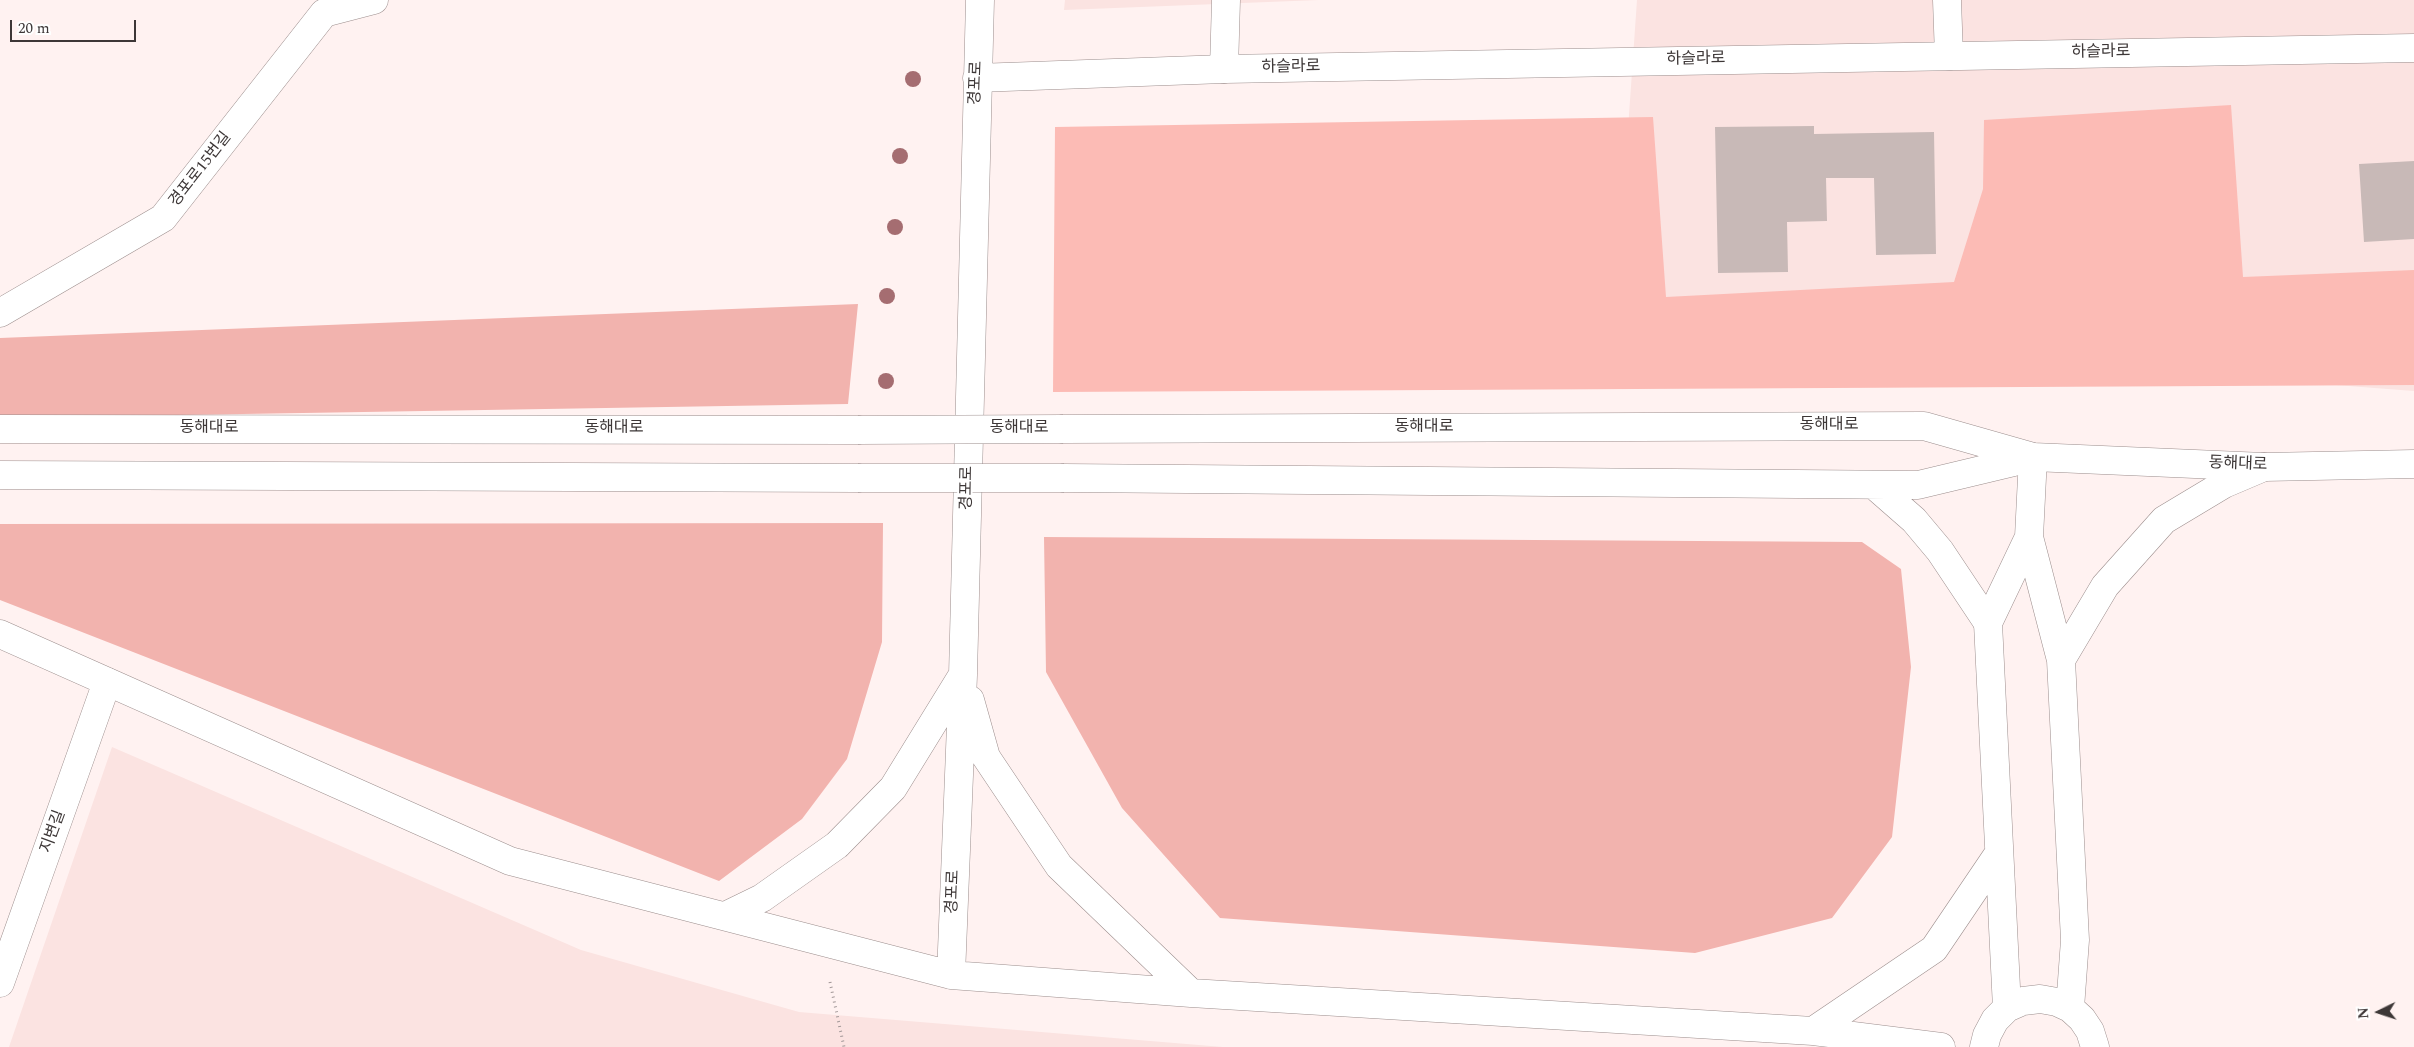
<!DOCTYPE html>
<html>
<head>
<meta charset="utf-8">
<style>
	body { margin:0 }
	#map { position:relative; width:2414px; height:1047px; overflow:hidden; background:#fff2f1; font-family:Spectral,serif }
	canvas { display:block }
	.north { position:absolute; left:2354px; top:987px; width:50px; height:50px; -webkit-text-stroke:4px #fff; paint-order:stroke; rotate:266deg; font-size:14px; font-weight:700; line-height:20px; text-align:center; color:#3d3737 }
	.north::after { content:''; display:block; margin:auto; width:18px; height:22px; background:#3d3737; clip-path:polygon(50% 0,100% 100%,50% 72%,0 100%) }
	.scale { position:absolute; left:10px; top:20px; width:126px; height:22px; box-sizing:border-box; border:2px solid #3d3737; border-top:0; padding-left:6px; font-size:15px; line-height:18px; white-space:nowrap; color:#3d3737; -webkit-text-stroke:4px #fff; paint-order:stroke }
</style>
</head>
<body>
<div id="map">
<canvas width="2414" height="1047"></canvas>
<div class="north">N</div>
<div class="scale">20 m</div>
</div>
<script>
const g = document.querySelector('canvas').getContext('2d');
g.lineJoin = 'round';
function paint(path, color) { g.fillStyle = color; g.fill(path, 'evenodd'); }
const toPath = rows => new Path2D(rows.map(r => 'M' + r).join(''));
function strokePath(path, color, width, dash) { g.strokeStyle = color; g.lineWidth = width; g.lineCap = dash ? 'butt' : 'round'; g.setLineDash(dash || []); g.stroke(path); }
function write(font, color, halo, rows, align = 'center') {
  g.font = font + ' Spectral,"Noto Sans KR",serif'; g.lineWidth = 4; g.setLineDash([]); g.textBaseline = 'middle'; g.strokeStyle = halo; g.fillStyle = color; for (const [text, x, y, turn = 0] of rows) {
    g.save(); g.translate(x, y); g.rotate((+turn || 0) * Math.PI / 180); g.textAlign = isNaN(turn) ? turn : align; if (halo) g.strokeText(text, 0, 0); g.fillText(text, 0, 0); g.restore();
  }
}
const built = toPath([
	[1065,0,1319,0,1064,10],
	[1637,0,2414,0,2414,391,1614,330],
	[112,747,581,950,799,1012,1223,1047,9,1047]
]);
const green = toPath([
	[2231,105,2243,277,2414,270,2414,385,1053,392,1055,127,1653,117,1666,297,1954,282,1983,189,1984,120]
]);
const forest = toPath([
	[858,304,848,404,0,418,0,338],
	[883,523,882,642,847,759,802,819,719,881,0,600,0,524],
	[1044,537,1862,542,1901,569,1911,667,1892,837,1832,918,1695,953,1220,918,1122,808,1046,672]
]);
const building = toPath([
	[1814,126,1814,134,1934,132,1936,254,1876,255,1874,178,1826,178,1827,221,1787,222,1788,272,1718,273,1715,127],
	[2414,161,2414,239,2364,242,2359,164]
]);
const path = toPath([
	[830,982,844,1047]
]);
const minor = toPath([
	[1947,0,1949,56],
	[1224,69,1226,0],
	[0,313,163,218,324,13,374,0],
	[0,983,107,682]
]);
const tertiary = toPath([
	[977,78,1224,69,2414,48],
	[2029,537,2033,457],
	[0,634,510,861,951,975,1191,993,1813,1031,1941,1047],
	[2061,660,2105,586,2164,520,2224,484,2264,467],
	[970,700,986,757,1059,866,1191,993],
	[725,916,762,898,837,845,893,788,962,676],
	[951,975,963,675,980,0],
	[2007,1008,1988,623,2029,537,2061,660,2075,940,2070,1008],
	[1813,1031,1934,949,1999,853],
	[1984,1047,1987,1035,1995,1020,2007,1008,2023,1001,2040,999,2057,1002,2070,1008,2082,1019,2090,1031,2095,1047]
]);
const primary = toPath([
	[0,429,858,430],
	[1063,429,1924,426,2033,457,2264,467,2414,464],
	[0,475,858,478],
	[1064,478,1918,485,2031,458],
	[1874,485,1914,520,1940,551,1988,623]
]);
const primaryBridge = toPath([
	[858,430,1063,429],
	[858,478,1064,478]
]);
const trees = [
	[913,79],
	[900,156],
	[895,227],
	[887,296],
	[886,381]
];
const streetNames = [
	["하슬라로",2101,53,-1],
	["하슬라로",1696,60,-1],
	["하슬라로",1291,68,-1],
	["경포로",977,83,-88],
	["경포로15번길",201,170,-52],
	["동해대로",1829,426],
	["동해대로",1424,428],
	["동해대로",209,429],
	["동해대로",614,429],
	["동해대로",1019,429],
	["동해대로",2238,465,2],
	["경포로",968,488,-89],
	["지변길",54,832,-70],
	["경포로",954,892,-88]
];
paint(built, '#fbe3e1');
paint(green, '#fcbbb5');
paint(forest, '#f2b3ae');
paint(building, '#c8b9b7');
strokePath(minor, '#9c8e8d', 29);
strokePath(tertiary, '#9c8e8d', 29);
strokePath(primary, '#9c8e8d', 29);
strokePath(path, '#a29898', 3, [1, 4]);
strokePath(minor, '#fff', 28);
strokePath(tertiary, '#fff', 28);
strokePath(primary, '#fff', 28);
strokePath(primaryBridge, '#9c8e8d', 29, []);
strokePath(primaryBridge, '#fff', 28);
g.fillStyle = '#a56d71';
for (const [x, y] of trees) { g.beginPath(); g.arc(x, y, 8, 0, 2 * Math.PI); g.fill(); }
write('16px', '#3d3737', '#fff', streetNames);
</script>
</body>
</html>
